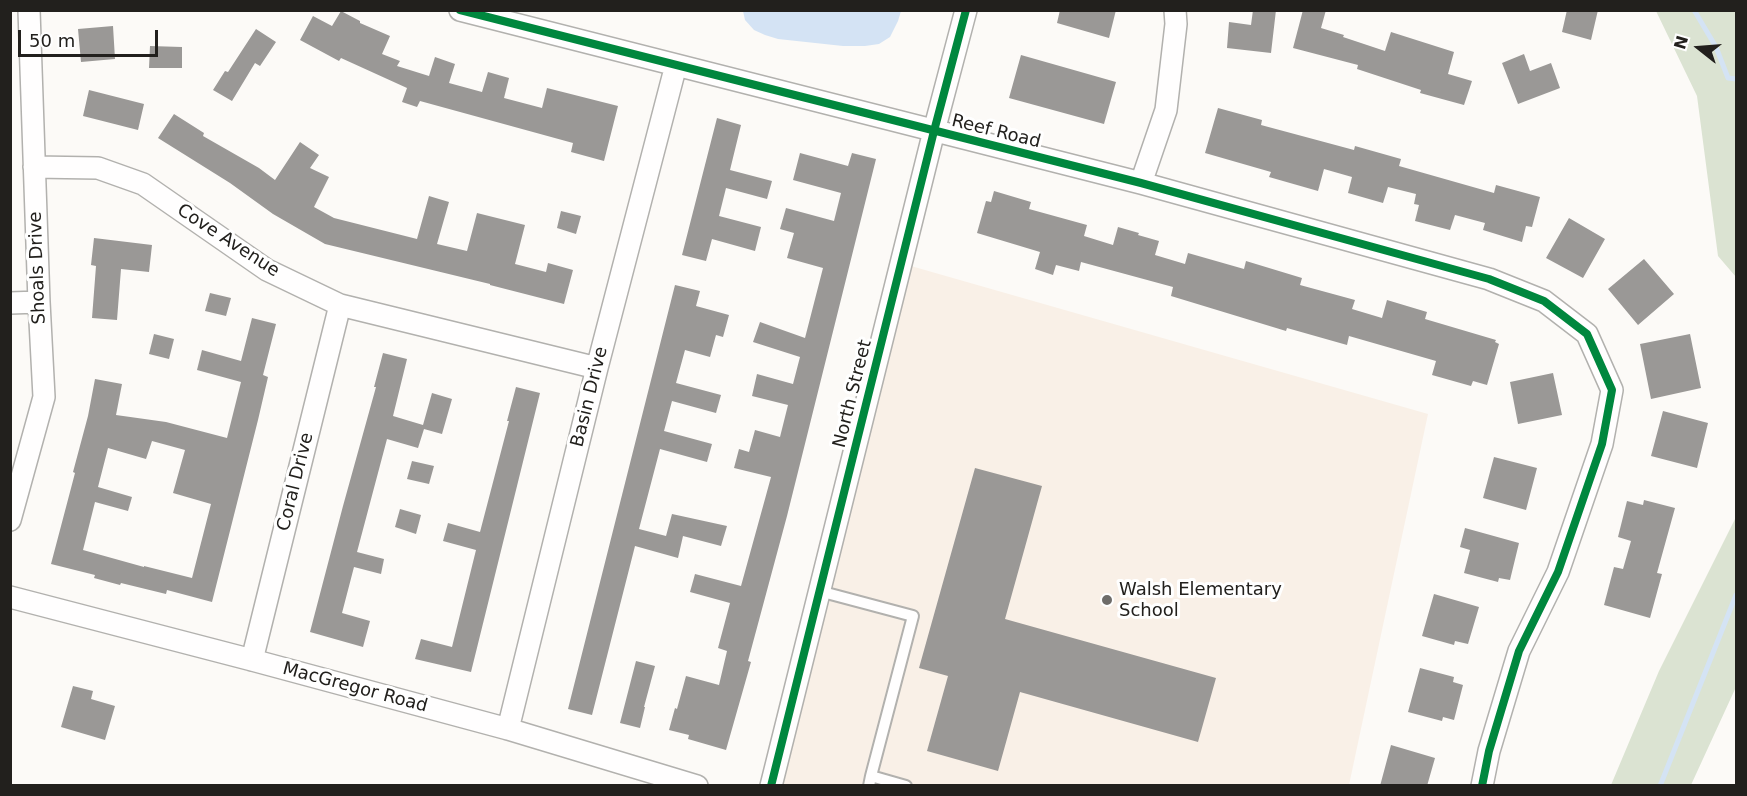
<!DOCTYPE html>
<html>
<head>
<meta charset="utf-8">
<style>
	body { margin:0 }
	#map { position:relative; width:1747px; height:796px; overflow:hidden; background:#fcfaf7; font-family:"DejaVu Sans",sans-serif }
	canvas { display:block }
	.frame { position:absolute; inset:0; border:12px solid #22201d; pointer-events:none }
	.north { position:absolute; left:1669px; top:18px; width:60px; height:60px; -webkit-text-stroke:4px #fff; paint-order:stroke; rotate:287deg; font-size:16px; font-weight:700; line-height:24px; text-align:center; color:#22201d }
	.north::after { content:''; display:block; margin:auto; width:21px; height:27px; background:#22201d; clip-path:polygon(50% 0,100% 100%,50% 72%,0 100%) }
	.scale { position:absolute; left:18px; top:30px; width:140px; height:27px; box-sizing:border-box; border:3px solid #22201d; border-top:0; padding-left:8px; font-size:18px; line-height:21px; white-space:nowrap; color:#22201d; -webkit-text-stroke:4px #fff; paint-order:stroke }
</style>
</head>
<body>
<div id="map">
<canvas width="1747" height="796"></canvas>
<div class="frame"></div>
<div class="north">N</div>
<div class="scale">50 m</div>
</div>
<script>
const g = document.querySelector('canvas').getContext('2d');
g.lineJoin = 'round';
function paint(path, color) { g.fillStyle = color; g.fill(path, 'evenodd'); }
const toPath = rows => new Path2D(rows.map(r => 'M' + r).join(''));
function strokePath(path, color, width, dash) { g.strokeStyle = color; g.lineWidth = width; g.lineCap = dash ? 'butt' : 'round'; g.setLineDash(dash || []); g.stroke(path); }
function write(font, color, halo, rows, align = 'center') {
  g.font = font + ' "DejaVu Sans",sans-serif'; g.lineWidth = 6; g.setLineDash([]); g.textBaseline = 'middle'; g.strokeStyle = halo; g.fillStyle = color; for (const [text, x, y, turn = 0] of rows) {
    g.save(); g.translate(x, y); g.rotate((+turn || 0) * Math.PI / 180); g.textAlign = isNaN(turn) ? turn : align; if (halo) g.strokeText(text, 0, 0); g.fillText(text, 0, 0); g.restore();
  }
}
const education = toPath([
	[911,266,1428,414,1349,785,779,786]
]);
const forest = toPath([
	[1656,11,1736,11,1736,277,1718,256,1697,96],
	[1736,508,1736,687,1691,785,1611,785,1659,671,1736,517]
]);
const water = toPath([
	[743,11,743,10,901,11,898,21,890,37,879,44,865,46,843,46,778,39,765,35,754,30,745,20]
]);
const stream = toPath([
	[1694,10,1716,47,1728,78,1736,79],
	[1660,786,1736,595]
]);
const building = toPath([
	[1060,10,1116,10,1109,38,1057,23],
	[1253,10,1276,10,1271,53,1227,48,1229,22,1251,25],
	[1303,10,1326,10,1321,28,1344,35,1343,37,1385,51,1391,32,1454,52,1448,74,1472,81,1464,105,1420,93,1421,90,1357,69,1358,65,1293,48],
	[1567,10,1598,10,1591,40,1562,32],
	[341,11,360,21,360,23,390,36,382,54,400,61,397,66,429,76,435,57,455,64,449,83,482,92,488,72,509,78,504,98,542,108,547,88,618,106,604,161,571,152,573,143,420,101,417,107,402,102,407,88,341,58,339,61,300,40,313,16,332,26],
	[113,26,115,59,81,62,78,29],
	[256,29,276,42,260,66,255,63,232,101,213,90,225,71,228,72],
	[150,46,182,47,182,68,149,68],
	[1524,54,1530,71,1551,63,1560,88,1518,104,1502,63],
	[1021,55,1116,82,1104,124,1009,98],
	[89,90,144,104,138,130,83,116],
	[1218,108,1262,120,1261,125,1354,150,1355,146,1401,159,1399,166,1494,193,1496,185,1540,197,1532,227,1526,226,1522,242,1483,230,1485,223,1455,215,1450,230,1415,221,1419,205,1414,204,1416,194,1388,187,1383,203,1348,193,1352,177,1324,169,1318,191,1269,177,1271,172,1205,153],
	[174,114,204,133,203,136,259,168,275,180,300,142,319,155,310,168,329,177,314,207,334,218,417,239,429,196,449,202,437,244,467,251,477,213,525,225,515,264,546,272,548,263,573,270,564,304,490,285,490,284,325,244,273,214,230,183,158,138],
	[717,118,741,125,730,170,772,181,767,199,726,188,719,216,761,227,755,251,712,239,706,261,682,255],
	[800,153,848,166,852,153,876,159,787,516,748,661,751,662,726,750,688,739,689,735,669,730,675,708,677,709,686,676,719,685,727,651,718,648,730,603,690,592,695,574,741,586,765,499,771,477,734,468,739,449,749,452,755,430,780,437,788,405,752,396,757,374,793,384,800,357,753,342,760,322,805,338,823,268,787,258,794,233,780,229,786,208,834,221,841,193,793,180],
	[994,191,1031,202,1029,209,1087,225,1084,236,1113,245,1118,227,1139,233,1138,235,1159,241,1155,255,1185,264,1188,253,1244,269,1246,261,1302,278,1300,285,1355,300,1352,309,1382,318,1387,300,1427,312,1425,319,1496,340,1495,342,1499,344,1487,385,1473,381,1471,386,1432,375,1436,361,1349,336,1347,345,1287,328,1286,331,1171,296,1173,287,1081,262,1079,271,1056,265,1053,275,1035,269,1040,252,977,233,986,201,991,202],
	[561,211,581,216,576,234,557,228],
	[1569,218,1605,239,1583,278,1546,258],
	[94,238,152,245,149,272,121,269,117,320,92,318,96,266,91,265],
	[1644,259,1674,294,1638,325,1608,289],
	[675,285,700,291,696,306,729,315,723,337,716,335,710,357,685,350,676,383,721,395,716,413,672,401,664,431,712,444,707,462,660,449,639,529,666,536,672,514,727,526,721,546,683,536,678,558,635,546,592,715,568,709],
	[210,293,231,298,226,316,205,311],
	[252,318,276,324,263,375,268,377,258,420,212,602,167,590,166,594,121,583,120,585,94,578,95,575,51,564,75,473,73,472,88,416,95,379,122,384,116,415,166,422,227,438,241,382,197,370,202,350,241,361],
	[152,441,185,450,173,493,211,504,192,578,144,566,144,567,83,550,95,502,128,511,132,497,98,487,108,448,146,459],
	[154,334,174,339,169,359,149,354],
	[1690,334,1701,388,1651,399,1640,344],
	[383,353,407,359,393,416,423,425,432,393,452,399,442,434,424,429,418,448,387,439,357,552,384,559,381,574,354,567,342,613,370,621,363,647,310,632,343,506,376,387,374,387],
	[1553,373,1562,415,1518,424,1510,382],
	[516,387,540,393,471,672,415,659,421,639,452,647,476,550,443,541,448,523,480,532,509,421,507,421],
	[1663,411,1708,423,1697,468,1651,456],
	[1494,457,1537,468,1526,510,1483,498],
	[412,461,434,466,429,484,407,479],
	[975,468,1042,486,1005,619,1216,678,1198,742,1020,692,998,771,927,751,948,676,919,668],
	[1644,500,1675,508,1657,573,1662,574,1650,618,1604,605,1614,567,1623,569,1631,541,1618,537,1627,501,1643,505],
	[400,509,421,515,416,534,395,527],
	[1465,528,1519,543,1510,580,1499,578,1498,582,1464,573,1470,550,1460,547],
	[1434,594,1479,607,1468,644,1455,641,1454,645,1422,636],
	[636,661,655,666,644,707,645,707,640,728,620,723],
	[1420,668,1454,677,1453,682,1463,685,1454,720,1443,717,1442,721,1408,712],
	[73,686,93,691,91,699,115,706,105,740,61,727],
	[1391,745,1435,758,1427,786,1380,786]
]);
const service = toPath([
	[819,591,913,616,871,776],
	[869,786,871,776,906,786]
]);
const minor = toPath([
	[460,10,1141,183,1489,279,1544,301,1587,334,1612,390,1602,444,1558,572,1519,651,1489,751,1482,786],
	[34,167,98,168,143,184,267,270,340,305,597,368],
	[1141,183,1166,110,1176,24,1175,10],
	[10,303,39,302],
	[10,520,44,397,39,302,29,10],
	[10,597,252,660,508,729,697,786],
	[252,660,340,305],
	[508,729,597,368,676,65],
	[771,786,934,131,966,10]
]);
const cycleway = toPath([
	[460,10,1141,183,1489,279,1544,301,1587,334,1612,390,1602,444,1558,572,1519,651,1489,751,1482,786],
	[771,786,934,131,966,10]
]);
const markers = [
	[1107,600,6,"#6e6c69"]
];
const streetNames = [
	["Reef Road",996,132,14],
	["Cove Avenue",228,241,33],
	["Shoals Drive",38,268,-92],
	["North Street",853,394,-76],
	["Basin Drive",590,397,-76],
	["Coral Drive",296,482,-76],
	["MacGregor Road",355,688,15]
];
const poiNames = [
	["Walsh Elementary",1119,590],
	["School",1119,611]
];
paint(education, '#f9f0e7');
paint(forest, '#dbe3d2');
paint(water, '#d4e3f4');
strokePath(stream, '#d4e3f4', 5);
paint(building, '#9a9896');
strokePath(service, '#b2b1ae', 14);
strokePath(minor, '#b2b1ae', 24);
strokePath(service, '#fffefe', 10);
strokePath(minor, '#fffefe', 21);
strokePath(cycleway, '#00873e', 8);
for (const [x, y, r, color] of markers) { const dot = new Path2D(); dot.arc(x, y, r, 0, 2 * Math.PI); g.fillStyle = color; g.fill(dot); strokePath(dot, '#fff', 2); }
write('18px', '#22201d', '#fff', streetNames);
write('18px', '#22201d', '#fff', poiNames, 'left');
</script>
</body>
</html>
